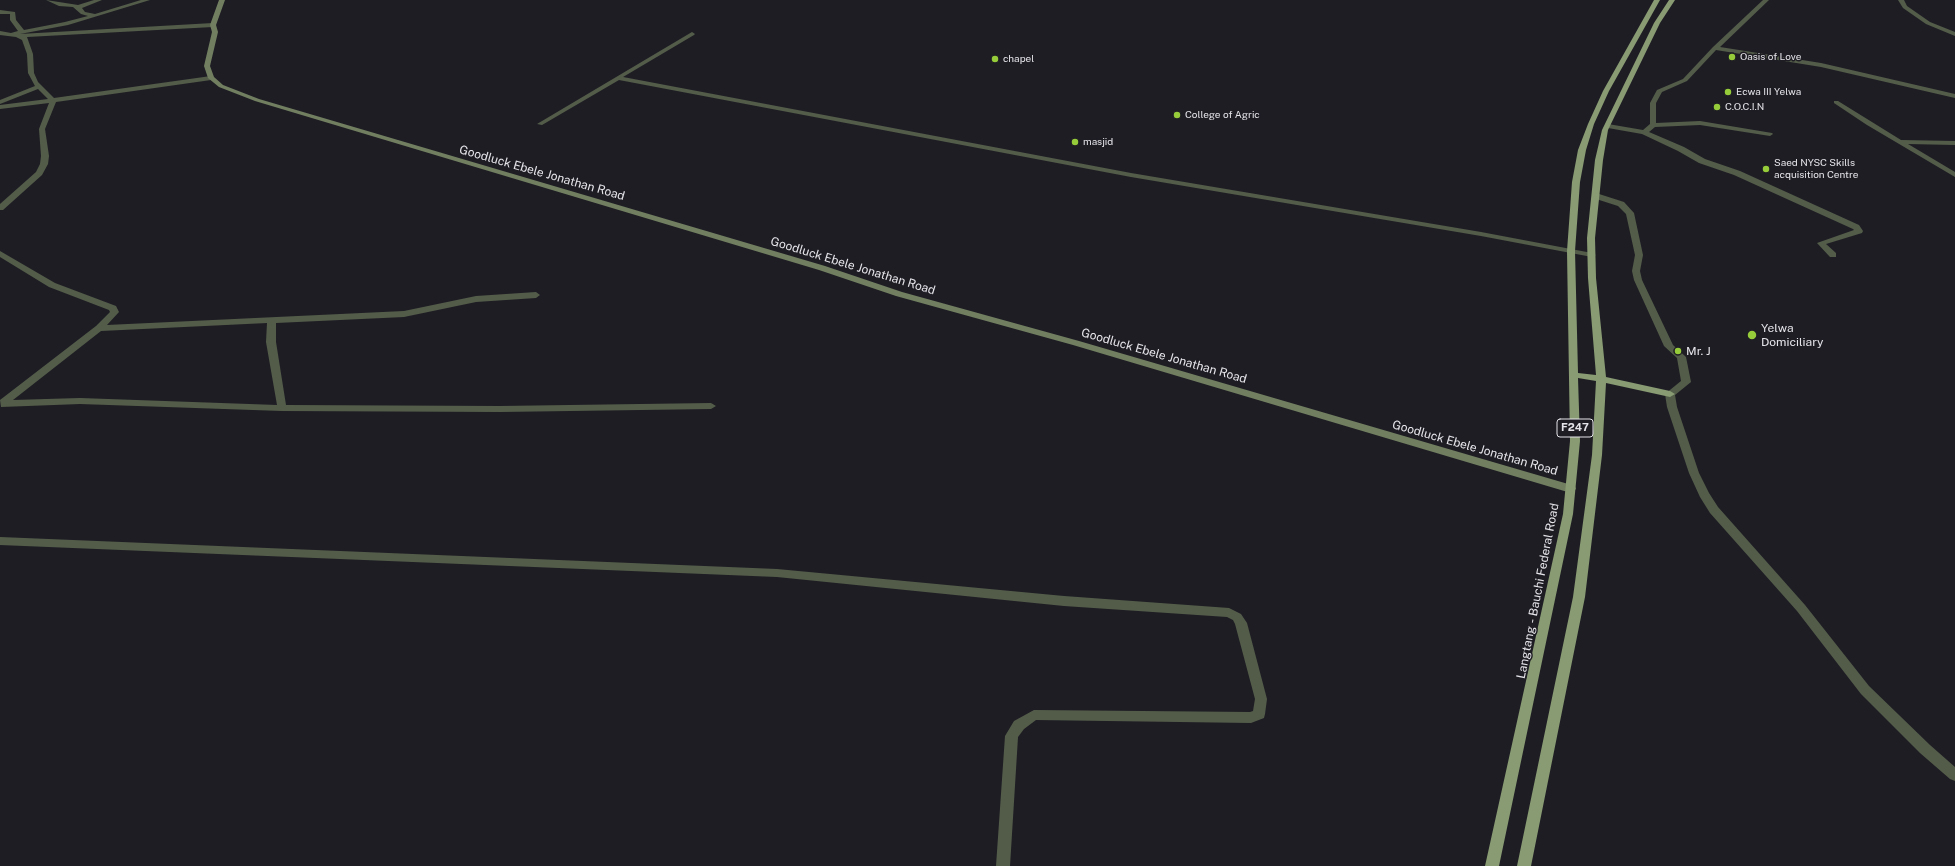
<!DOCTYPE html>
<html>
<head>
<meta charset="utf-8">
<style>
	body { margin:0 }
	canvas { display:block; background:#1e1d24 }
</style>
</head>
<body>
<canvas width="1955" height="866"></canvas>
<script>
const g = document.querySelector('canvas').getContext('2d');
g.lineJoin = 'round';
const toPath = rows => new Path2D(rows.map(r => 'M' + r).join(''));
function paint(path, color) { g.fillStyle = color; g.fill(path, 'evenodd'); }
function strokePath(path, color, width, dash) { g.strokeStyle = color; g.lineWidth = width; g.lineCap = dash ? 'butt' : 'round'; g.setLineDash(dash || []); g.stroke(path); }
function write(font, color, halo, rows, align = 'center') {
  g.font = font + ' "Public Sans",sans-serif'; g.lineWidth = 3; g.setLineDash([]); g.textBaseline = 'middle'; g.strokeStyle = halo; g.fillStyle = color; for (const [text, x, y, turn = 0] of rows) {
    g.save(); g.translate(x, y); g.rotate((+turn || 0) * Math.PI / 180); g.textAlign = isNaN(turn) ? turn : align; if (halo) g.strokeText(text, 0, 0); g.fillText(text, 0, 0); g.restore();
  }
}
const street = toPath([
	[46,0,78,5,94,0,102,0,82,8,85,12,95,14,141,0,150,0,68,25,20,34,213,23,216,25,213,27,27,37,33,54,34,73,38,82,54,98,211,76,214,78,211,80,56,102,45,129,49,156,48,164,42,175,3,210,0,210,0,204,36,172,40,164,41,156,39,129,49,103,0,109,0,105,48,99,38,89,0,104,0,100,35,86,28,73,27,54,22,40,16,37,0,35,0,31,11,33,18,31,10,20,10,14,0,14,0,10,15,12,16,20,24,30,65,22,88,16,81,14,73,7,59,6,46,0],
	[1763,0,1769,0,1720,47,1821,63,1955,94,1955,98,1821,67,1716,50,1687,81,1662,92,1656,103,1656,123,1700,121,1772,133,1773,134,1770,136,1700,125,1655,127,1649,132,1684,147,1705,159,1740,171,1859,225,1863,231,1862,233,1826,244,1836,253,1836,257,1830,257,1817,243,1854,230,1853,229,1734,175,1699,163,1678,151,1642,134,1608,128,1605,126,1608,124,1643,130,1650,124,1650,103,1657,90,1683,79,1713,47,1763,0],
	[1898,0,1904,0,1907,6,1930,22,1955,32,1955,36,1926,24,1903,8,1898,0],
	[692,32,695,34,694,35,623,77,1131,173,1481,232,1592,253,1596,255,1592,257,1481,236,1131,177,619,80,542,125,537,124,692,32],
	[1834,101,1838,101,1901,140,1955,141,1955,145,1908,144,1955,172,1955,177,1867,125,1834,103,1834,101],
	[1593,194,1599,194,1624,202,1634,213,1643,255,1640,271,1642,280,1673,345,1686,357,1691,382,1675,395,1677,407,1699,473,1709,493,1718,507,1805,605,1869,686,1930,745,1955,767,1955,781,1950,779,1920,753,1861,694,1797,611,1710,513,1700,497,1689,473,1667,407,1665,394,1681,381,1677,358,1664,346,1634,280,1632,271,1635,255,1626,214,1618,206,1593,198,1593,194],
	[0,251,55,283,116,306,119,312,107,325,404,311,476,296,536,292,540,295,536,298,476,302,404,317,276,323,276,342,286,405,500,406,711,403,716,406,711,409,500,412,282,411,80,404,1,407,0,400,96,326,110,312,109,310,49,287,0,257,0,251],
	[267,323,266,342,277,405,80,398,13,400,101,331,267,323],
	[0,537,777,569,1064,596,1229,608,1241,614,1247,623,1267,699,1265,714,1264,718,1251,723,1036,720,1024,729,1018,737,1010,866,996,866,1005,736,1014,721,1034,710,1250,712,1253,711,1255,699,1235,624,1233,620,1227,617,1064,606,777,577,0,545,0,537]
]);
const secondary = toPath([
	[219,0,225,0,216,25,218,32,210,66,214,77,223,85,259,99,825,266,902,292,1079,341,1575,486,1576,489,1571,493,1073,345,896,296,819,270,255,101,219,87,208,78,204,66,212,32,210,25,219,0]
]);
const primary = toPath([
	[1654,0,1660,0,1609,91,1594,124,1586,150,1580,182,1575,251,1578,373,1596,375,1588,278,1587,238,1595,160,1602,130,1654,23,1669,0,1675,0,1660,23,1608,130,1603,160,1595,238,1596,278,1606,377,1670,391,1675,394,1670,397,1606,383,1602,455,1585,597,1531,866,1517,866,1573,597,1592,455,1596,381,1578,378,1580,441,1573,514,1499,866,1485,866,1563,514,1570,441,1567,251,1572,182,1578,150,1588,124,1603,91,1654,0]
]);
const markers = [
	[1732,57,4,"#96cc39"],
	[995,59,4,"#96cc39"],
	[1728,92,4,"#96cc39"],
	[1717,107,4,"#96cc39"],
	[1177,115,4,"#96cc39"],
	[1075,142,4,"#96cc39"],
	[1766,169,4,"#96cc39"],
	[1752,335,5,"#96cc39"],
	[1678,351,4,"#96cc39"]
];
const farPoinames = [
	["Oasis of Love",1740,57],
	["chapel",1003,59],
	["Ecwa III Yelwa",1736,92],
	["C.O.C.I.N",1725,107],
	["College of Agric",1185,115],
	["masjid",1083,142],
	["Saed NYSC Skills",1774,163],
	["acquisition Centre",1774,175]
];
const shields = [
	[1575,428,36]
];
const shieldNames = [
	["F247",1575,428]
];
const streetNames = [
	["Goodluck Ebele Jonathan Road",542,173,16],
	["Goodluck Ebele Jonathan Road",853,266,17],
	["Goodluck Ebele Jonathan Road",1164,356,16],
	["Goodluck Ebele Jonathan Road",1475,448,16],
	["Langtang - Bauchi Federal Road",1538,591,-79]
];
const poiNames = [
	["Yelwa",1761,328],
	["Domiciliary",1761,342],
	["Mr. J",1686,351]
];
paint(street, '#535c49');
paint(secondary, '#717f60');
paint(primary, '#889b72');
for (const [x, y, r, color] of markers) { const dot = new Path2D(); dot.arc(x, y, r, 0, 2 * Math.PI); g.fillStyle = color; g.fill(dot); strokePath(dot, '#1e1d24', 1.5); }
write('10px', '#e5e4e9', '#1e1d24', farPoinames, 'left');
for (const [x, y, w] of shields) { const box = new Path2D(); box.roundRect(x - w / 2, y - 9, w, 18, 3); g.fillStyle = '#1e1d24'; g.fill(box); strokePath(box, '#e5e4e9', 1); }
write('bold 11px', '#e5e4e9', null, shieldNames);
write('12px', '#e5e4e9', '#1e1d24', streetNames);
write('12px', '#e5e4e9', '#1e1d24', poiNames, 'left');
</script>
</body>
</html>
